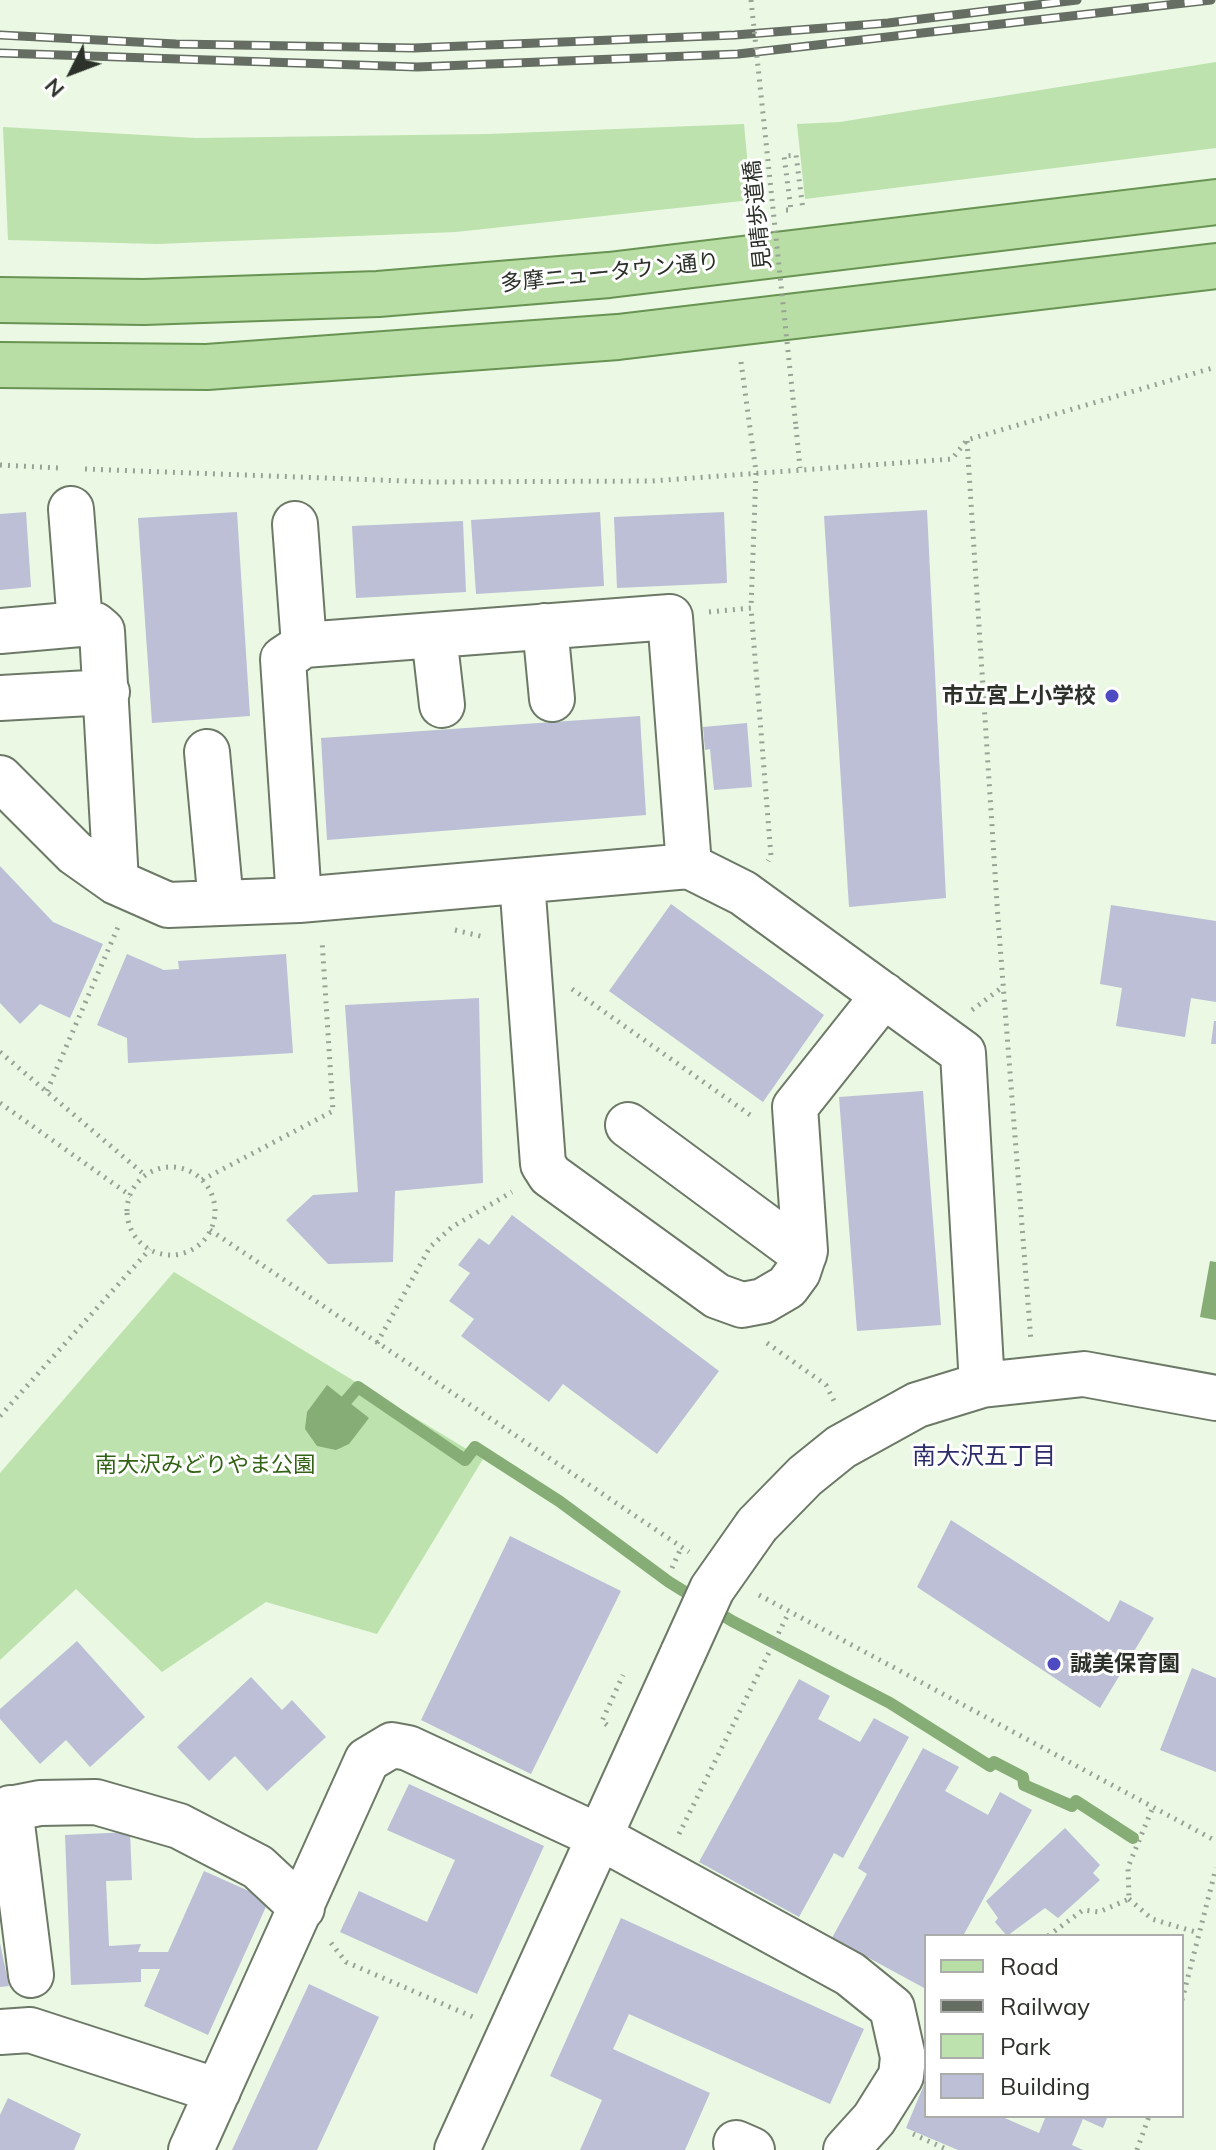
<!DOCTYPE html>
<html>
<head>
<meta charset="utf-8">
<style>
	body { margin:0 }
	#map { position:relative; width:1216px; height:2150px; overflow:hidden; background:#eaf8e4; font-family:Mulish,sans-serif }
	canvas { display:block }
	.legend { position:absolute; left:924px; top:1934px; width:260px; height:184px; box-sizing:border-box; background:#fff; border:2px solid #abadaa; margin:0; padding:10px 14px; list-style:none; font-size:24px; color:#2c312a }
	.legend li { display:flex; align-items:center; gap:16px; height:40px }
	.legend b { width:40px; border:2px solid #abadaa }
	.north { position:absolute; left:32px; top:32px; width:80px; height:80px; -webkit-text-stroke:6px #fff; paint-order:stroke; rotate:228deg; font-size:22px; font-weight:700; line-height:32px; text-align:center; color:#2c312a }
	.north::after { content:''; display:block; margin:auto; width:28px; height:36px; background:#2c312a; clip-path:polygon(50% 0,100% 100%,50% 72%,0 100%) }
</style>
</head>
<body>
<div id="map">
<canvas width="1216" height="2150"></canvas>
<ul class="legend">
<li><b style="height:10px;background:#b8dea5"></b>Road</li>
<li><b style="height:10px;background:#666e63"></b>Railway</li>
<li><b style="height:22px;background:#bde2ad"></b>Park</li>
<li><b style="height:22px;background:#bcbfd5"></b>Building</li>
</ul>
<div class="north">N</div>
</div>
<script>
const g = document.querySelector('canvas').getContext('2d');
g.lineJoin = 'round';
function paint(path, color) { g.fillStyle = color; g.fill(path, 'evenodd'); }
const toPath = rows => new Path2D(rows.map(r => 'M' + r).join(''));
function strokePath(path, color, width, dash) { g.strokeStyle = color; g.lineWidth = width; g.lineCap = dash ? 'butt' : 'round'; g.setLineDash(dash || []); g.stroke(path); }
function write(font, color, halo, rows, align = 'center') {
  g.font = font + ' Mulish,"Noto Sans JP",sans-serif'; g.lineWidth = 6; g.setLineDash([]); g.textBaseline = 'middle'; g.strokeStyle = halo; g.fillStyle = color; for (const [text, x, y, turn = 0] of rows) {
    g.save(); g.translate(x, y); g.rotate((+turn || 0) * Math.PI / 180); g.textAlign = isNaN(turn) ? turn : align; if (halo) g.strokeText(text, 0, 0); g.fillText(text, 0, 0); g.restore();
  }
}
const green = toPath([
	[1216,62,1216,148,805,199,797,124,840,122],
	[744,124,751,200,456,232,157,244,8,240,3,127,196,138,488,134],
	[174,1272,483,1459,377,1634,266,1602,162,1672,76,1589,0,1660,0,1473]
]);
const water = toPath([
	[1210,1261,1216,1262,1216,1320,1200,1317],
	[327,1385,369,1418,349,1444,336,1450,317,1446,305,1429,307,1412]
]);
const stream = toPath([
	[346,1401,358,1387,465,1460,475,1447,559,1501,669,1582,732,1621,890,1703,990,1766,994,1762,1023,1777,1024,1785,1072,1806,1076,1801,1133,1838]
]);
const building = toPath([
	[927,510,946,898,849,907,824,516],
	[26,512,31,587,0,590,0,514],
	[237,512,250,716,152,723,138,518],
	[600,512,604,586,476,594,471,520],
	[724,512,727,583,617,588,614,517],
	[463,521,466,592,356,598,352,526],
	[640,716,646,815,327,840,321,738],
	[747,723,752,787,714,790,710,749,705,750,703,727],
	[0,866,53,922,103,944,70,1018,40,1004,20,1024,0,1003],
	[671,904,824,1015,763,1102,609,991],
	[1111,905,1216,921,1216,1002,1191,998,1185,1037,1116,1026,1122,988,1100,984],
	[127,954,164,970,179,969,178,961,286,954,293,1053,128,1063,127,1038,97,1025],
	[479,998,483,1183,395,1191,393,1262,328,1264,286,1220,313,1195,358,1192,345,1005],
	[1214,1021,1216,1021,1216,1044,1211,1044],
	[923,1091,941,1325,857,1331,839,1097],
	[512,1215,719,1371,657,1454,563,1384,549,1402,461,1336,474,1319,449,1301,470,1273,458,1265,479,1238,489,1245],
	[951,1520,1109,1622,1120,1600,1154,1618,1100,1708,917,1587],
	[510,1536,621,1591,531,1774,421,1720],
	[77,1641,145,1717,90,1767,66,1740,40,1764,0,1719,0,1709],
	[1192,1668,1216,1678,1216,1772,1160,1750],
	[251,1677,282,1710,292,1700,326,1737,267,1791,235,1756,209,1781,177,1747],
	[799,1679,830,1696,818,1719,860,1742,874,1718,909,1737,843,1858,834,1853,799,1917,699,1862],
	[923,1748,959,1767,945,1791,988,1815,1000,1792,1032,1810,963,1936,926,1936,926,1989,832,1938,867,1874,858,1868],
	[409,1784,544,1846,477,1994,340,1932,359,1891,427,1922,455,1860,387,1830],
	[1065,1828,1100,1865,1093,1873,1100,1880,1058,1918,1045,1908,1007,1936,995,1922,998,1918,986,1901],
	[130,1832,132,1880,106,1881,109,1946,141,1944,138,1952,168,1952,204,1871,269,1900,208,2035,144,2006,160,1969,141,1969,141,1982,71,1985,65,1835],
	[621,1918,864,2029,830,2104,629,2014,613,2049,710,2093,685,2150,580,2150,602,2100,550,2076],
	[0,1943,9,1986,0,1987],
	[309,1984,379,2017,317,2150,232,2150],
	[926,2080,926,2116,1000,2116,1039,2133,1046,2116,1108,2116,1103,2128,1083,2119,1072,2145,1083,2150,958,2150,906,2128],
	[8,2098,81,2134,74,2150,0,2150,0,2115]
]);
const path = toPath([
	[786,210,791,210,784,156,796,155,803,210],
	[741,362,756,472,751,608],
	[796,427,800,468],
	[967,441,998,919,1031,1341],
	[0,465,59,468],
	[85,469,431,482,652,481,952,459,967,440,1216,367],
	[709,612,751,608,771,856,768,861],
	[455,930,484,937],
	[572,989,753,1117],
	[972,1010,1004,986],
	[0,1052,146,1176],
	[47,1091,118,927],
	[0,1103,131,1196],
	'127 1211a44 44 0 1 1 88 0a44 44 0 1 1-88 0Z',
	[202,1180,333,1111,322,940],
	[210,1230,689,1552],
	[377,1343,430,1247,452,1227,512,1192],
	[767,1343,826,1385,836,1405],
	[0,1416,150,1249],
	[672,1568,681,1548],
	[759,1595,1216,1841],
	[607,1725,602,1721,623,1675],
	[679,1834,788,1614],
	[1129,1899,1152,1919,1199,1933],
	[1048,1936,1083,1910,1099,1912,1129,1899,1128,1867,1153,1807],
	[331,1943,346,1962,473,2017],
	[1182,2000,1216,1868],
	[913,2134,948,2150],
	[1137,2150,1149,2116]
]);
const minor = toPath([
	[71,509,80,624],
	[295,524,304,645],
	[545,626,552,699],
	[0,631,80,624,95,625,102,631,116,882],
	[434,635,442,705],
	[0,698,107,692],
	[207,752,221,903],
	[0,778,75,853,116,882,168,905,299,900,689,866,743,893,963,1053,982,1385],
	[522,881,543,1164,550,1175,717,1296,742,1305,763,1301,787,1287,798,1272,805,1251,795,1107,884,995],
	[299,900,283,659,304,645,670,617,689,866],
	[628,1125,804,1255],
	[757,1525,805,1476,841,1447,917,1405,982,1385,1084,1374,1216,1398],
	[10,1808,31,1975],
	[0,1811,40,1803,96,1802,179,1826,258,1867,302,1908],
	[0,2032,30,2030,218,2091],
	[736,2143,752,2150],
	[191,2150,367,1760,392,1745,408,1748,598,1836,850,1974,892,2008,903,2057,901,2076,874,2119,846,2150],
	[457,2150,683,1653]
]);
const major = toPath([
	[0,300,144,302,378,294,609,275,1216,202],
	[0,365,207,367,618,337,1216,266]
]);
const rail = toPath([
	[0,35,176,44,414,48,735,35,888,23,1077,0],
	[0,53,417,67,738,54,1211,0]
]);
const pathBridge = toPath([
	[751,0,796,427]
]);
const minorBridge = toPath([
	[683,1653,712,1589,757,1525]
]);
const markers = [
	[1112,696,8,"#4e4ac1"],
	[1054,1664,8,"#4e4ac1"]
];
const streetNames = [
	["見晴歩道橋",758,215,-96],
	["多摩ニュータウン通り",610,273,-6]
];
const poiNames = [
	["市立宮上小学校",1096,696],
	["誠美保育園",1070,1664,"left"]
];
const parkNames = [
	["南大沢みどりやま公園",205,1465]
];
const neighbourhoodNames = [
	["南大沢五丁目",984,1457]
];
paint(green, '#bde2ad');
paint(water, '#86ad75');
strokePath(stream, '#86ad75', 12);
paint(building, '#bcbfd5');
strokePath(minor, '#6d7967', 48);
strokePath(major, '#689353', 48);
strokePath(path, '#99a395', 5, [2, 6]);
strokePath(minor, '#fff', 44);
strokePath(major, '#b8dea5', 44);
strokePath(rail, '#666e63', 9);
strokePath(rail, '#fff', 6, [18]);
strokePath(minorBridge, '#6d7967', 48, []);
strokePath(pathBridge, '#99a395', 5, [2, 6]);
strokePath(minorBridge, '#fff', 44);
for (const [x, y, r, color] of markers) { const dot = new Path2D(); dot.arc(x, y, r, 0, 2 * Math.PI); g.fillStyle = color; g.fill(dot); strokePath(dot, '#fff', 3); }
write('22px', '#2c312a', '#fff', streetNames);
write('bold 22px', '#2c312a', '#fff', poiNames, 'right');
write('22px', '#326314', '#fff', parkNames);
write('24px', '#2d2e69', '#fff', neighbourhoodNames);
</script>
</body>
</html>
